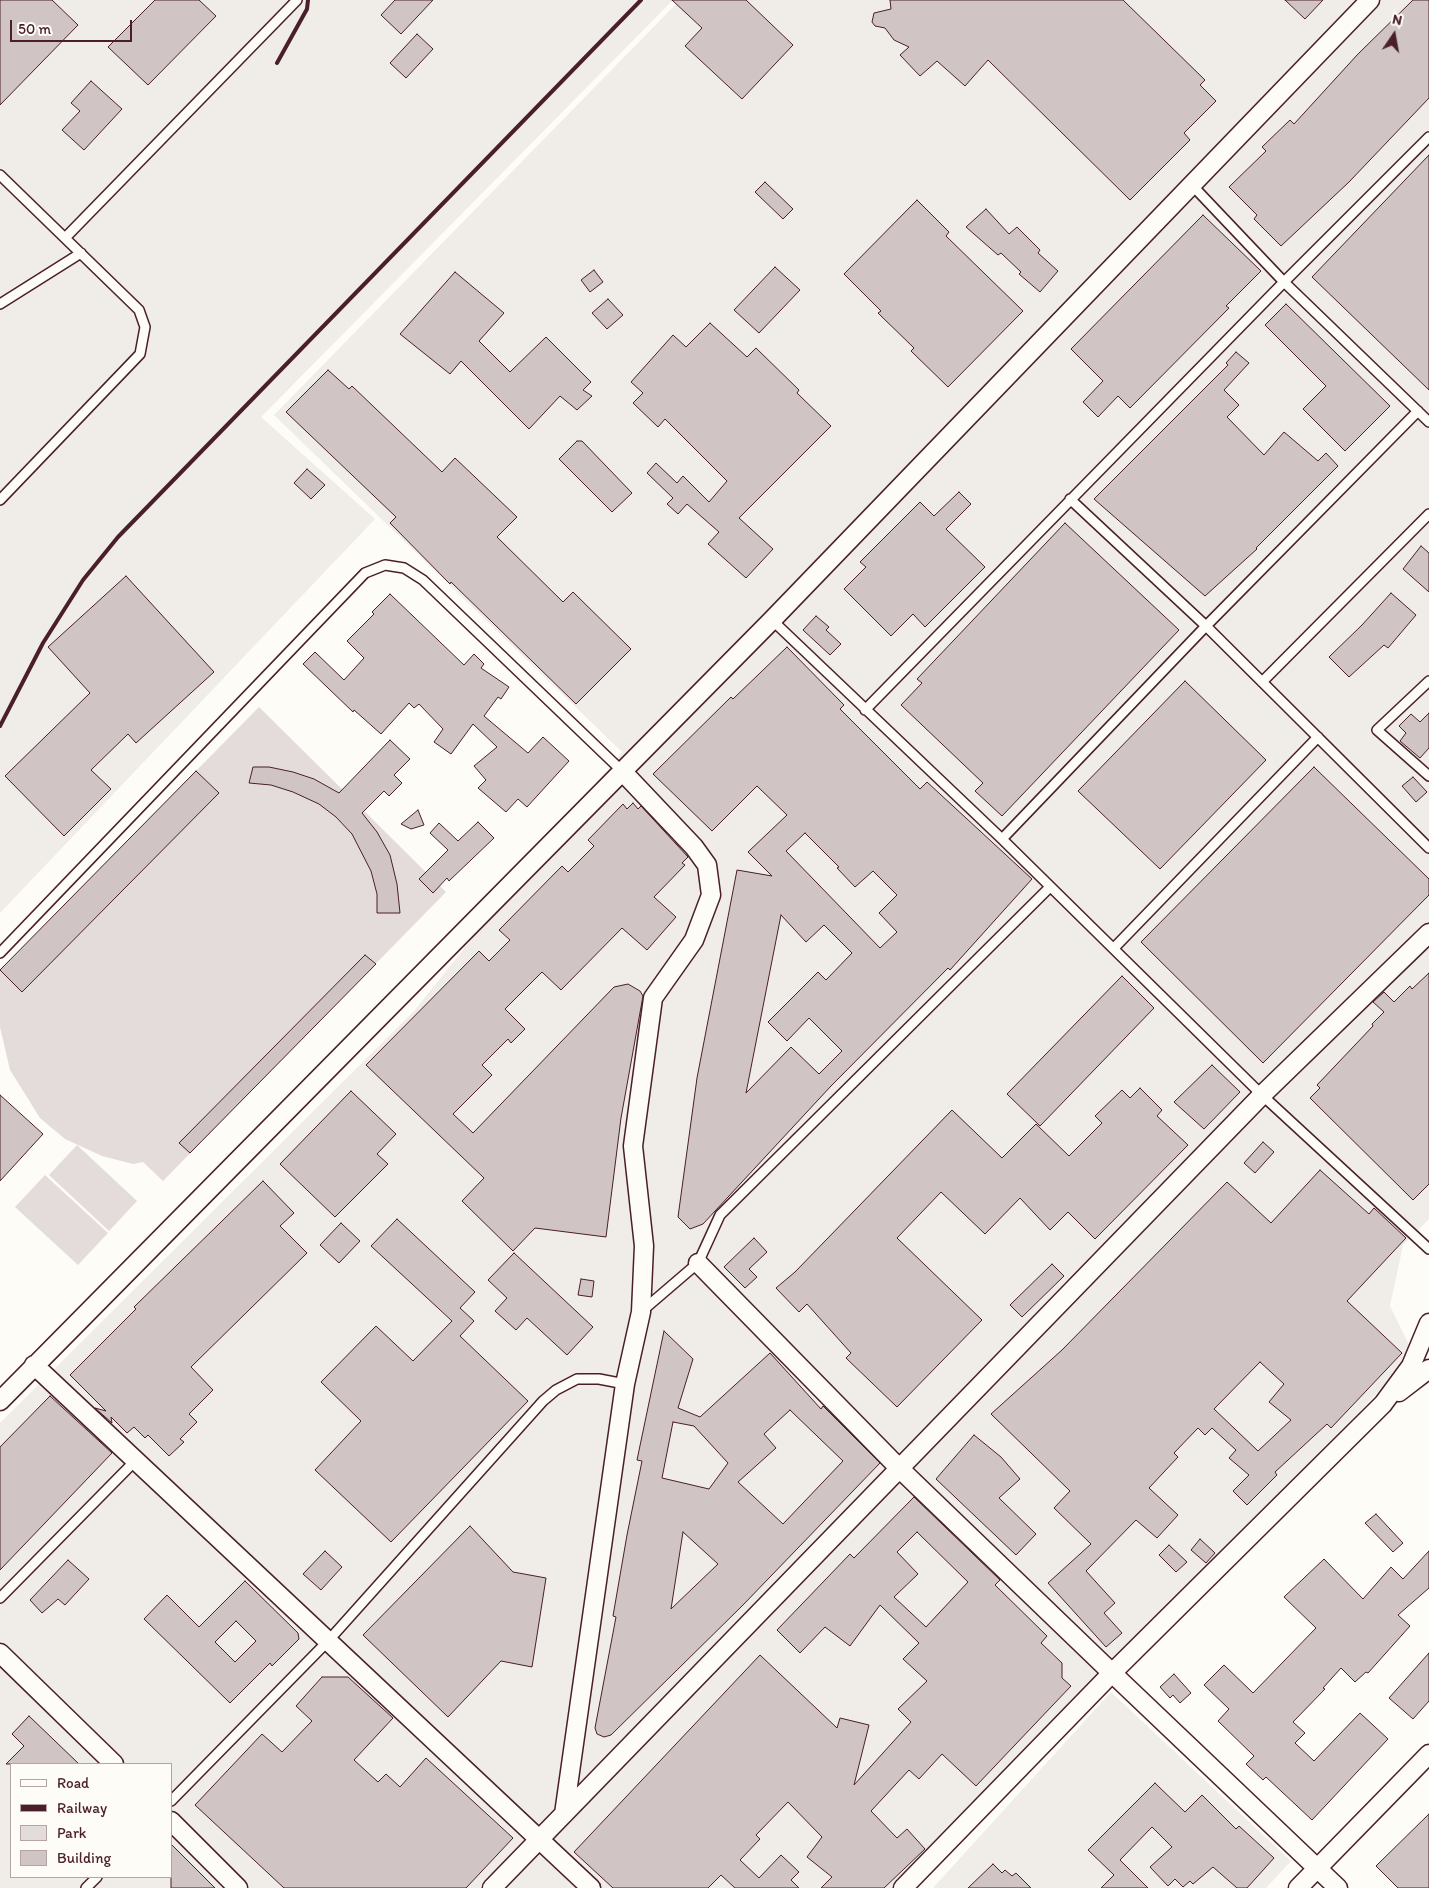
<!DOCTYPE html>
<html>
<head>
<meta charset="utf-8">
<style>
	body { margin:0 }
	#map { position:relative; width:1429px; height:1888px; overflow:hidden; background:#fdfcf7; font-family:Itim,sans-serif }
	canvas { display:block }
	.legend { position:absolute; left:10px; top:1763px; width:162px; height:115px; box-sizing:border-box; background:#fdfcf7; border:1px solid #b5a4a5; margin:0; padding:6px 9px; list-style:none; font-size:15px; color:#4a1f2b }
	.legend li { display:flex; align-items:center; gap:10px; height:25px }
	.legend b { width:25px; border:1px solid #b5a4a5 }
	.north { position:absolute; left:1369px; top:10px; width:50px; height:50px; -webkit-text-stroke:4px #fdfcf7; paint-order:stroke; rotate:12deg; font-size:14px; font-weight:700; line-height:20px; text-align:center; color:#4a1f2b }
	.north::after { content:''; display:block; margin:auto; width:18px; height:22px; background:#4a1f2b; clip-path:polygon(50% 0,100% 100%,50% 72%,0 100%) }
	.scale { position:absolute; left:10px; top:20px; width:122px; height:22px; box-sizing:border-box; border:2px solid #4a1f2b; border-top:0; padding-left:6px; font-size:15px; line-height:18px; white-space:nowrap; color:#4a1f2b; -webkit-text-stroke:4px #fdfcf7; paint-order:stroke }
</style>
</head>
<body>
<div id="map">
<canvas width="1429" height="1888"></canvas>
<ul class="legend">
<li><b style="height:6px;background:#fdfcf7"></b>Road</li>
<li><b style="height:6px;background:#4a1f2b"></b>Railway</li>
<li><b style="height:14px;background:#e3dcda"></b>Park</li>
<li><b style="height:14px;background:#d0c5c4"></b>Building</li>
</ul>
<div class="north">N</div>
<div class="scale">50 m</div>
</div>
<script>
const g = document.querySelector('canvas').getContext('2d');
g.lineJoin = 'round';
function paint(path, color) { g.fillStyle = color; g.fill(path, 'evenodd'); }
const toPath = rows => new Path2D(rows.map(r => 'M' + r).join(''));
function strokePath(path, color, width, dash) { g.strokeStyle = color; g.lineWidth = width; g.lineCap = dash ? 'butt' : 'round'; g.setLineDash(dash || []); g.stroke(path); }
const built = toPath([
	[0,0,673,0,261,417,375,519,0,913],
	[680,0,1429,0,1429,1219,1403,1245,1390,1306,1414,1355,897,1888,0,1888,0,1423,414,1011,622,752,274,415],
	[11,1764,171,1764,171,1877,11,1877],
	[1111,1692,1291,1861,1266,1888,933,1888]
]);
const green = toPath([
	[259,707,446,892,163,1181,143,1162,133,1164,102,1156,65,1139,40,1118,10,1070,0,1027,0,970],
	[77,1145,137,1201,109,1231,49,1175],
	[45,1175,108,1233,78,1265,15,1207]
]);
const building = toPath([
	[0,0,52,0,78,25,0,105,0,0],
	[155,0,199,0,216,16,148,85,108,47,155,0],
	[395,0,433,0,401,34,381,15,395,0],
	[672,0,746,0,793,45,742,99,685,46,702,28,672,0],
	[890,0,1123,0,1205,80,1200,85,1216,101,1184,133,1190,140,1130,200,988,60,965,86,937,61,920,76,900,55,909,47,894,40,885,28,875,26,872,22,874,13,891,9,890,0],
	[1285,0,1323,0,1305,19,1285,0],
	[1413,0,1429,0,1429,98,1349,182,1281,246,1254,219,1257,215,1229,187,1266,151,1262,147,1290,120,1294,124,1358,54,1413,0],
	[417,34,433,49,406,78,390,63,417,34],
	[91,81,122,109,84,150,62,130,80,111,71,103,91,81],
	[1429,155,1429,390,1312,277,1429,155],
	[765,182,793,209,783,219,755,192,765,182],
	[917,200,949,232,946,236,1023,311,948,387,911,351,914,348,878,313,881,311,844,274,917,200],
	[986,209,1009,234,1017,227,1040,250,1038,253,1058,271,1040,292,1019,274,1021,272,1001,253,998,255,966,227,986,209],
	[1203,215,1261,271,1226,306,1229,308,1130,408,1118,396,1098,417,1083,402,1103,381,1071,349,1203,215],
	[775,267,800,290,759,333,734,310,775,267],
	[594,270,603,282,590,292,581,280,594,270],
	[455,272,504,313,479,341,510,372,546,337,591,382,583,390,592,396,577,410,560,396,529,429,461,361,450,374,400,334,455,272],
	[608,299,623,315,607,329,592,313,608,299],
	[1286,304,1390,406,1345,451,1303,409,1326,386,1265,325,1286,304],
	[710,323,747,357,756,348,799,390,797,393,831,426,739,518,773,549,746,578,708,544,719,532,687,504,678,514,667,504,673,498,647,473,656,463,677,483,683,476,709,502,727,481,665,419,658,427,633,403,643,393,631,382,673,335,686,347,710,323],
	[1236,352,1249,363,1224,390,1239,405,1227,417,1264,455,1284,432,1318,461,1326,453,1338,466,1256,548,1257,549,1205,596,1094,499,1228,365,1226,363,1236,352],
	[328,370,349,389,352,386,442,472,455,458,517,517,497,537,563,602,573,592,631,649,576,704,451,582,450,584,390,523,396,517,286,412,328,370],
	[577,441,582,441,632,493,612,512,559,459,577,441],
	[307,469,325,485,311,499,294,483,307,469],
	[959,492,971,504,946,529,985,567,925,627,913,614,891,636,844,589,866,567,860,562,920,502,934,516,959,492],
	[1065,523,1179,630,1002,816,975,791,983,783,901,705,922,683,917,679,1065,523],
	[1421,546,1429,553,1429,592,1403,569,1421,546],
	[126,576,214,672,136,743,128,734,91,770,111,789,64,836,5,776,90,693,48,647,126,576],
	[1391,593,1416,615,1388,648,1384,645,1349,677,1329,657,1362,625,1391,593],
	[390,594,464,665,474,654,484,664,481,668,509,687,501,699,498,697,484,716,528,753,543,737,569,761,527,807,518,799,506,812,478,788,486,780,474,766,497,747,473,724,451,754,434,742,443,729,419,704,414,708,409,703,381,734,354,710,353,712,303,664,315,652,344,680,364,658,347,641,374,614,372,612,390,594],
	[816,616,829,627,826,630,841,644,830,655,803,630,816,616],
	[787,647,844,705,840,709,920,789,927,782,1032,879,950,970,948,968,831,1086,703,1224,690,1229,678,1217,697,1078,737,870,772,876,748,852,787,815,757,786,712,831,653,774,731,697,733,699,787,647],
	[805,833,839,867,837,868,855,887,873,871,897,895,879,913,897,932,880,948,786,851,805,833],
	[781,915,806,942,824,925,852,953,826,980,818,972,768,1022,787,1041,809,1018,842,1051,819,1074,791,1047,746,1093,781,915],
	[1185,681,1266,760,1160,869,1078,791,1185,681],
	[1429,713,1429,748,1420,758,1400,741,1406,733,1399,726,1411,714,1420,722,1429,713],
	[390,740,410,759,394,775,402,783,389,796,384,791,362,813,377,832,390,855,397,884,400,913,377,913,377,894,371,871,352,834,336,817,319,804,293,792,271,785,249,783,253,767,269,767,293,772,314,779,339,793,390,740],
	[1314,767,1429,879,1429,895,1263,1063,1141,942,1314,767],
	[196,771,219,793,22,992,0,970,196,771],
	[1413,777,1427,792,1416,802,1402,786,1413,777],
	[633,803,638,809,641,806,688,857,682,863,685,865,654,897,676,917,647,950,622,928,561,990,542,972,505,1009,525,1029,511,1043,508,1039,482,1065,492,1075,453,1114,473,1133,614,987,628,984,640,991,643,996,621,1118,606,1237,535,1228,513,1251,462,1201,484,1178,366,1065,479,951,489,961,510,940,499,930,562,866,568,872,594,846,588,840,623,804,627,809,633,803],
	[418,810,424,825,411,829,401,824,418,810],
	[478,822,494,838,449,881,447,878,433,893,419,879,448,850,430,833,439,823,458,841,478,822],
	[365,955,376,964,190,1153,179,1143,365,955],
	[1429,973,1429,1184,1413,1200,1310,1098,1320,1088,1317,1085,1373,1026,1372,1024,1384,1012,1373,1002,1384,992,1394,1002,1410,986,1412,989,1429,973],
	[1122,976,1154,1008,1040,1126,1007,1094,1122,976],
	[1212,1065,1240,1092,1204,1129,1174,1102,1212,1065],
	[1140,1088,1162,1110,1157,1116,1188,1145,1095,1239,1068,1212,1050,1230,1020,1198,985,1234,941,1192,897,1238,982,1320,897,1407,846,1358,851,1353,807,1304,799,1312,776,1288,795,1272,952,1110,1002,1158,1036,1124,1069,1156,1102,1123,1095,1116,1122,1090,1130,1098,1140,1088],
	[351,1091,396,1134,377,1154,388,1164,335,1217,280,1164,351,1091],
	[0,1095,43,1134,0,1181,0,1095],
	[1263,1142,1274,1152,1255,1173,1244,1163,1263,1142],
	[1320,1170,1369,1214,1374,1208,1406,1238,1347,1301,1402,1353,1331,1428,1327,1424,1275,1472,1277,1475,1247,1505,1233,1491,1249,1475,1229,1458,1236,1450,1212,1428,1205,1435,1198,1428,1174,1453,1178,1457,1149,1488,1178,1515,1157,1538,1136,1520,1086,1571,1115,1603,1104,1613,1122,1633,1106,1647,1048,1583,1091,1544,1054,1508,1070,1491,991,1414,1062,1350,1227,1182,1271,1223,1320,1170],
	[1260,1362,1284,1384,1269,1402,1291,1420,1258,1451,1214,1409,1260,1362],
	[263,1181,294,1213,280,1226,307,1253,191,1367,213,1390,189,1414,197,1422,180,1439,184,1442,169,1456,148,1435,145,1438,134,1427,127,1433,111,1417,112,1423,95,1408,106,1411,70,1375,136,1309,134,1307,263,1181],
	[397,1219,475,1292,460,1308,474,1321,460,1336,528,1401,391,1542,315,1470,361,1421,321,1382,376,1326,413,1361,452,1321,371,1246,397,1219],
	[341,1223,360,1241,339,1263,320,1245,341,1223],
	[754,1238,767,1252,749,1269,757,1277,745,1288,724,1267,754,1238],
	[514,1253,593,1327,567,1355,527,1318,516,1330,495,1311,507,1298,488,1280,514,1253],
	[1052,1264,1064,1276,1022,1317,1010,1305,1052,1264],
	[581,1279,594,1281,592,1297,578,1295,581,1279],
	[664,1331,693,1359,678,1408,700,1417,770,1353,821,1409,823,1406,880,1463,742,1606,611,1735,604,1737,597,1734,595,1728,616,1617,613,1616,627,1535,642,1461,637,1460,664,1331],
	[790,1410,843,1461,783,1524,738,1482,776,1448,764,1434,790,1410],
	[673,1422,694,1426,728,1463,709,1489,662,1478,673,1422],
	[683,1532,718,1564,671,1609,683,1532],
	[50,1396,112,1453,0,1570,0,1447,50,1396],
	[974,1435,1001,1457,1020,1479,999,1498,1036,1534,1016,1555,936,1479,974,1435],
	[914,1497,1000,1580,995,1585,1047,1636,1041,1643,1062,1663,1062,1678,1071,1686,976,1786,942,1754,919,1779,909,1770,871,1811,897,1838,907,1829,925,1849,884,1888,821,1888,832,1877,807,1857,822,1837,788,1802,756,1835,760,1839,740,1860,759,1878,781,1855,799,1872,791,1880,799,1888,735,1888,721,1875,708,1888,613,1888,574,1852,760,1655,837,1728,840,1718,869,1725,854,1785,911,1722,898,1709,927,1681,903,1659,919,1643,880,1605,850,1646,825,1627,800,1653,777,1630,850,1554,854,1558,914,1497],
	[917,1532,968,1582,926,1627,894,1597,918,1574,897,1552,917,1532],
	[1376,1514,1403,1543,1393,1552,1365,1523,1376,1514],
	[470,1526,513,1572,546,1578,532,1667,501,1661,448,1717,363,1635,470,1526],
	[1200,1539,1215,1553,1206,1563,1191,1550,1200,1539],
	[1169,1545,1187,1562,1176,1572,1159,1555,1169,1545],
	[325,1551,342,1567,321,1590,303,1574,325,1551],
	[1429,1551,1429,1588,1398,1615,1410,1626,1368,1673,1366,1672,1355,1682,1341,1668,1323,1688,1325,1689,1293,1722,1305,1733,1295,1743,1314,1761,1360,1713,1388,1739,1312,1820,1266,1777,1263,1780,1246,1764,1254,1756,1218,1721,1229,1709,1204,1685,1224,1665,1253,1693,1316,1628,1284,1597,1324,1559,1363,1599,1391,1567,1403,1579,1429,1551],
	[68,1560,89,1579,65,1605,58,1599,42,1613,30,1600,68,1560],
	[245,1581,298,1633,299,1639,272,1666,270,1663,230,1703,144,1619,167,1595,199,1627,245,1581],
	[236,1621,256,1641,235,1662,215,1642,236,1621],
	[1429,1653,1429,1701,1413,1719,1389,1698,1429,1653],
	[1174,1674,1191,1693,1180,1703,1173,1695,1170,1698,1160,1687,1174,1674],
	[322,1677,348,1677,393,1718,354,1760,378,1782,386,1774,400,1787,426,1758,513,1838,466,1888,284,1888,195,1805,262,1734,282,1752,312,1721,296,1706,322,1677],
	[29,1716,79,1764,6,1764,24,1746,12,1734,29,1716],
	[1155,1783,1185,1812,1202,1795,1236,1829,1239,1826,1274,1858,1247,1888,1237,1888,1213,1867,1193,1884,1190,1881,1183,1887,1175,1879,1168,1886,1150,1867,1172,1847,1152,1827,1120,1860,1148,1888,1101,1888,1114,1875,1088,1850,1155,1783],
	[1429,1814,1429,1888,1398,1888,1376,1866,1429,1814],
	[171,1844,215,1888,171,1888,171,1844],
	[993,1864,1002,1873,1005,1870,1012,1876,1016,1873,1031,1888,968,1888,993,1864]
]);
const service = toPath([
	[0,175,139,310,145,327,140,354,0,500],
	[1191,184,1284,282,1429,422],
	[65,238,297,0],
	[0,304,81,253],
	[1070,499,1206,626,1429,848],
	[772,620,1002,839,1262,1095,1429,1249],
	[1429,681,1377,730,1429,776],
	[1262,682,1429,514],
	[865,710,1284,282,1429,137],
	[1002,839,1206,626,1418,411],
	[1114,948,1318,737],
	[0,953,365,573,385,565,404,568,423,580,622,771],
	[642,1311,698,1263,720,1215,1050,887],
	[0,1598,135,1461],
	[171,1801,329,1640,543,1401,556,1390,577,1379,599,1379,625,1384],
	[86,1888,97,1877]
]);
const minor = toPath([
	[698,1263,900,1469,1112,1673,1338,1888],
	[34,1365,591,1888],
	[1399,1392,1429,1369],
	[0,1401,772,620,1370,0],
	[0,1653,114,1764],
	[564,1814,625,1384,641,1312,644,1246,633,1146,653,998,694,940,711,895,707,865,694,847,622,771],
	[171,1821,238,1888],
	[492,1888,1262,1095,1429,933],
	[903,1888,1112,1673,1383,1404,1411,1366,1429,1323],
	[1298,1888,1429,1754]
]);
const rail = toPath([
	[277,63,307,9,308,0],
	[0,726,43,643,83,580,118,537,641,0]
]);
paint(built, '#f0ece8');
paint(green, '#e3dcda');
paint(building, '#d0c5c4');
strokePath(building, '#4a1f2b', 1);
strokePath(service, '#4a1f2b', 12);
strokePath(minor, '#4a1f2b', 21);
strokePath(service, '#fdfcf7', 9);
strokePath(minor, '#fdfcf7', 18);
strokePath(rail, '#4a1f2b', 4);
</script>
</body>
</html>
